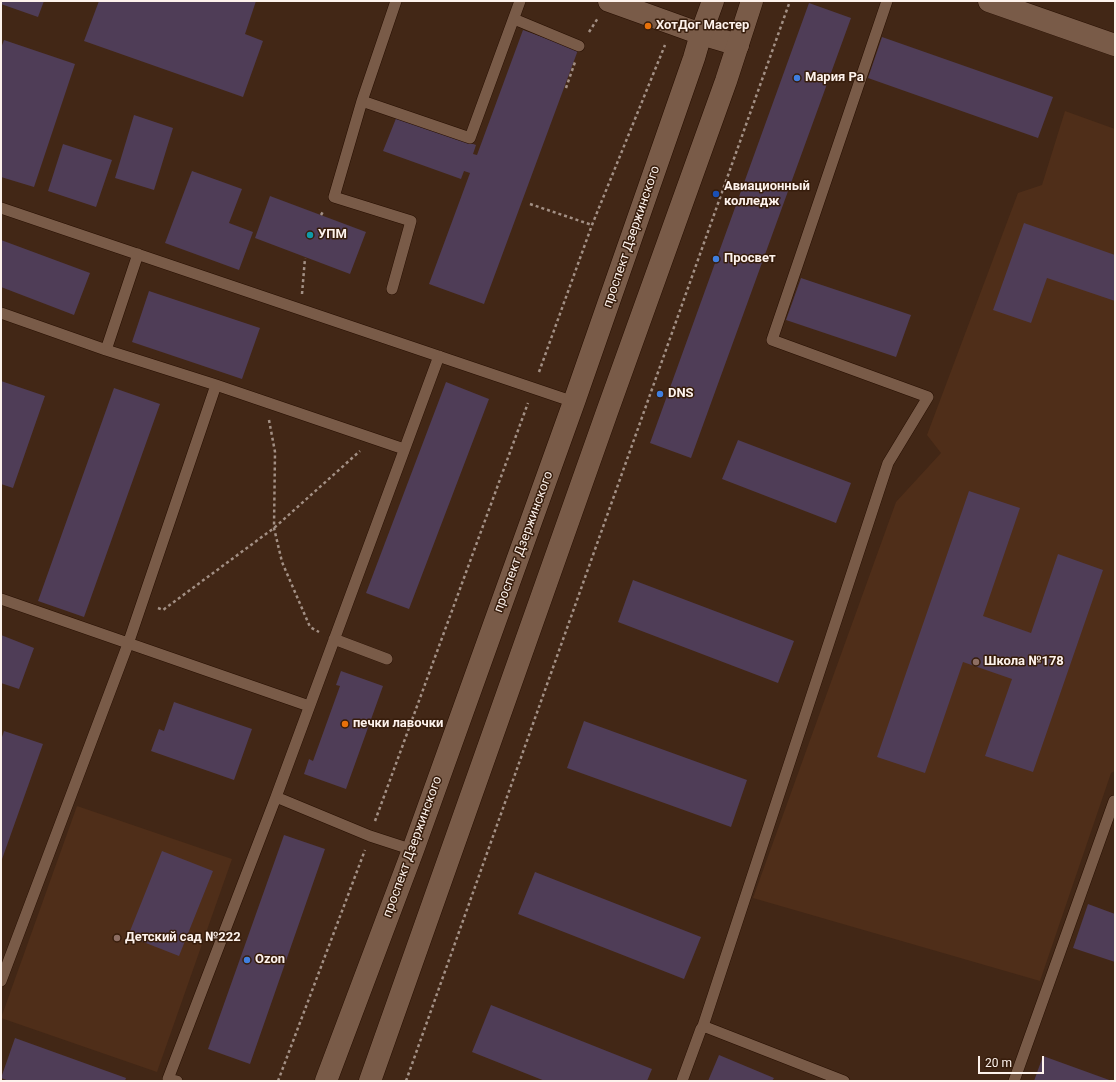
<!DOCTYPE html>
<html>
<head>
<meta charset="utf-8">
<style>
	body { margin:0 }
	#map { position:relative; width:1116px; height:1082px; overflow:hidden; background:#422716; font-family:Roboto,sans-serif }
	canvas { display:block }
	.frame { position:absolute; inset:0; border:2px solid #fdf2ec; pointer-events:none }
	.scale { position:absolute; left:978px; top:1056px; width:66px; height:18px; box-sizing:border-box; border:2px solid #fdf2ec; border-top:0; padding-left:5px; font-size:12px; line-height:14px; white-space:nowrap; color:#fdf2ec; -webkit-text-stroke:3px #371d0c; paint-order:stroke }
</style>
</head>
<body>
<div id="map">
<canvas width="1116" height="1082"></canvas>
<div class="frame"></div>
<div class="scale">20 m</div>
</div>
<script>
const g = document.querySelector('canvas').getContext('2d');
g.lineJoin = 'round';
function paint(path, color) { g.fillStyle = color; g.fill(path, 'evenodd'); }
const toPath = rows => new Path2D(rows.map(r => 'M' + r).join(''));
function strokePath(path, color, width, dash) { g.strokeStyle = color; g.lineWidth = width; g.lineCap = dash ? 'butt' : 'round'; g.setLineDash(dash || []); g.stroke(path); }
function write(font, color, halo, rows, align = 'center') {
  g.font = font + ' Roboto,sans-serif'; g.lineWidth = 3; g.setLineDash([]); g.textBaseline = 'middle'; g.strokeStyle = halo; g.fillStyle = color; for (const [text, x, y, turn = 0] of rows) {
    g.save(); g.translate(x, y); g.rotate((+turn || 0) * Math.PI / 180); g.textAlign = isNaN(turn) ? turn : align; if (halo) g.strokeText(text, 0, 0); g.fillText(text, 0, 0); g.restore();
  }
}
const built = toPath([
	[1065,111,1115,129,1115,771,1111,773,1040,981,753,898,896,502,941,453,927,435,1018,193,1042,185],
	[77,806,232,859,157,1072,1,1018]
]);
const building = toPath([
	[1,1,44,1,38,17,1,4],
	[99,1,256,1,245,34,263,41,243,97,84,41],
	[809,3,851,18,691,458,650,443],
	[523,30,578,50,484,304,429,284,470,173,464,171,461,179,383,151,397,116,476,145,473,154,477,155],
	[882,37,1053,97,1038,138,868,78],
	[4,40,75,64,34,187,1,177,1,48],
	[134,115,173,128,154,190,115,178],
	[63,144,112,160,96,207,48,191],
	[192,171,242,189,229,223,253,232,239,270,165,243],
	[270,196,366,232,350,274,255,238],
	[1024,223,1115,255,1115,301,1047,278,1031,323,993,310],
	[1,240,90,273,74,315,1,287],
	[801,278,911,315,896,357,786,320],
	[149,291,260,328,242,379,132,342],
	[1,381,45,396,13,488,1,484],
	[446,382,489,399,409,609,366,593],
	[114,388,160,404,84,617,38,601],
	[738,440,851,483,836,523,722,479],
	[969,491,1020,508,983,616,1031,633,1058,554,1103,570,1033,772,985,756,1012,679,963,662,925,773,877,757],
	[633,580,794,641,778,683,618,622],
	[1,635,34,648,19,689,1,683],
	[341,671,383,686,346,789,304,774,309,759,313,761,340,686,336,685],
	[174,702,252,729,234,780,151,751,159,729,164,731],
	[584,721,747,780,731,827,567,768],
	[4,731,43,744,1,862,1,740],
	[284,835,325,849,250,1064,208,1049],
	[162,851,213,871,179,956,128,936],
	[535,872,701,937,684,979,518,914],
	[1088,904,1115,914,1115,962,1073,948],
	[491,1005,652,1069,647,1081,545,1081,472,1052],
	[15,1038,126,1078,125,1081,9,1081,1,1078],
	[719,1055,774,1078,772,1081,708,1081],
	[1043,1056,1112,1081,1034,1081]
]);
const path = toPath([
	[589,32,598,18],
	[566,88,575,62],
	[530,204,592,225],
	[321,215,324,210],
	[302,294,305,258],
	[539,372,592,225,665,45],
	[269,420,275,452,274,528,282,562,310,627,319,632],
	[158,608,163,610,274,528,360,451],
	[375,821,528,403],
	[278,1081,365,850],
	[406,1081,790,1]
]);
const lane = toPath([
	[396,1,362,101,470,138,520,1],
	[514,19,579,46],
	[362,101,334,197,411,221,392,289],
	[1,208,574,402],
	[1,313,106,350,138,254],
	[106,350,216,385,404,449],
	[1,599,309,706],
	[334,639,387,659],
	[413,850,370,836,276,797,439,356],
	[1,981,128,644,216,385],
	[703,1026,888,463,928,397,772,340,887,1],
	[177,1081,168,1079,276,797],
	[682,1081,701,1029,703,1026,844,1081],
	[1014,1081,1114,801]
]);
const street = toPath([
	[609,1,701,34,738,45],
	[989,1,1115,45]
]);
const secondary = toPath([
	[326,1081,413,850,574,402,694,58,701,34,713,1],
	[370,1081,607,412,726,81,752,1]
]);
const markers = [
	[648,26,4,"#e8710a"],
	[797,78,4,"#3f7fe0"],
	[716,194,4,"#1a4fb4"],
	[310,235,4,"#0f9aa8"],
	[716,259,4,"#3f7fe0"],
	[660,394,4,"#3f7fe0"],
	[976,662,4,"#8d6e63"],
	[345,724,4,"#e8710a"],
	[117,938,4,"#8d6e63"],
	[247,960,4,"#3f7fe0"]
];
const poiNames = [
	["ХотДог Мастер",656,26],
	["Мария Ра",805,78],
	["Авиационный",724,187],
	["колледж",724,202],
	["УПМ",318,235],
	["Просвет",724,259],
	["DNS",668,394],
	["Школа №178",984,662],
	["печки лавочки",353,724],
	["Детский сад №222",125,938],
	["Ozon",255,960]
];
const streetNames = [
	["проспект Дзержинского",632,237,-71],
	["проспект Дзержинского",524,542,-70],
	["проспект Дзержинского",413,847,-70]
];
paint(built, '#4f2e19');
paint(building, '#4f3d57');
strokePath(lane, '#270f01', 12);
strokePath(street, '#270f01', 23);
strokePath(secondary, '#270f01', 23);
strokePath(path, '#a39085', 2.5, [3, 3]);
strokePath(lane, '#795b48', 11);
strokePath(street, '#795b48', 22);
strokePath(secondary, '#795b48', 22);
for (const [x, y, r, color] of markers) { const dot = new Path2D(); dot.arc(x, y, r, 0, 2 * Math.PI); g.fillStyle = color; g.fill(dot); strokePath(dot, '#371d0c', 1.5); }
write('bold 13px', '#fdf2ec', '#371d0c', poiNames, 'left');
write('13px', '#fdf2ec', '#371d0c', streetNames);
</script>
</body>
</html>
